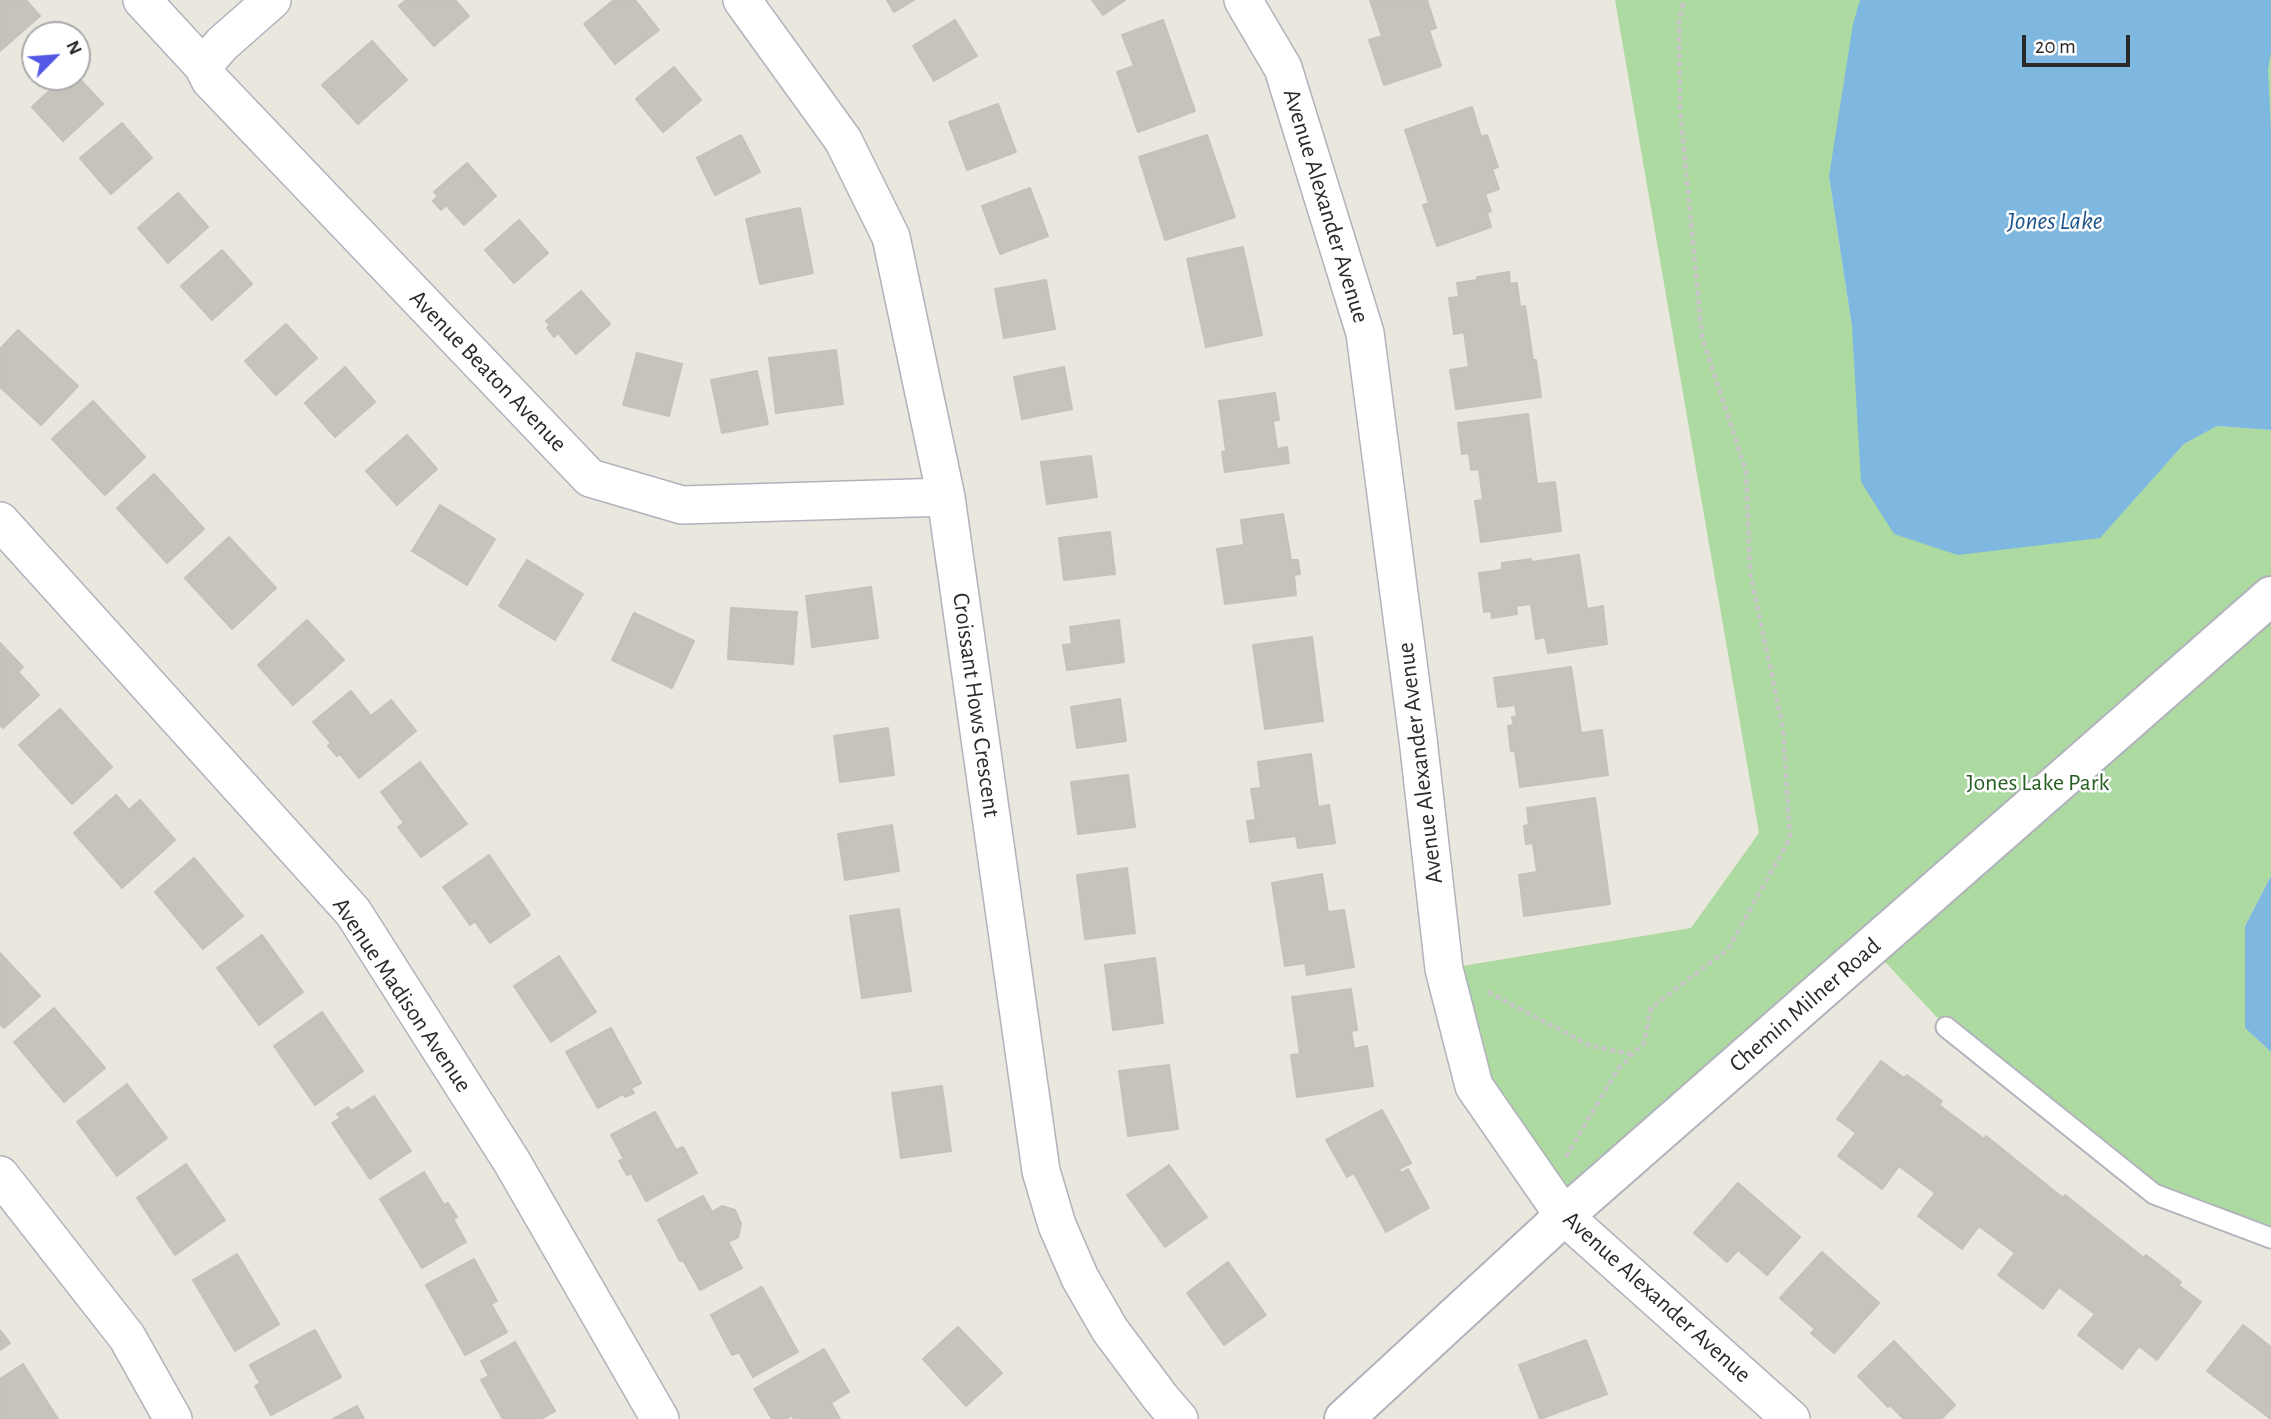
<!DOCTYPE html>
<html>
<head>
<meta charset="utf-8">
<style>
	body { margin:0 }
	#map { position:relative; width:2271px; height:1419px; overflow:hidden; background:#eae7de; font-family:"Alegreya Sans",sans-serif }
	canvas { display:block }
	.north { position:absolute; left:21px; top:21px; width:70px; height:70px; box-sizing:border-box; background:#fff; border:2px solid #aaa; border-radius:50%; rotate:65deg; font-size:19px; font-weight:700; line-height:28px; text-align:center; color:#2a2a2a }
	.north::after { content:''; display:block; margin:auto; width:24px; height:32px; background:#5258e3; clip-path:polygon(50% 0,100% 100%,50% 72%,0 100%) }
	.scale { position:absolute; left:2022px; top:35px; width:108px; height:32px; box-sizing:border-box; border:4px solid #2a2a2a; border-top:0; padding-left:9px; font-size:21px; line-height:24px; white-space:nowrap; color:#2a2a2a; -webkit-text-stroke:5px #fff; paint-order:stroke }
</style>
</head>
<body>
<div id="map">
<canvas width="2271" height="1419"></canvas>
<div class="north">N</div>
<div class="scale">20 m</div>
</div>
<script>
const g = document.querySelector('canvas').getContext('2d');
g.lineJoin = 'round';
function paint(path, color) { g.fillStyle = color; g.fill(path, 'evenodd'); }
const toPath = rows => new Path2D(rows.map(r => 'M' + r).join(''));
function strokePath(path, color, width, dash) { g.strokeStyle = color; g.lineWidth = width; g.lineCap = dash ? 'butt' : 'round'; g.setLineDash(dash || []); g.stroke(path); }
function write(font, color, halo, rows, align = 'center') {
  g.font = font + ' "Alegreya Sans",sans-serif'; g.lineWidth = 5; g.setLineDash([]); g.textBaseline = 'middle'; g.strokeStyle = halo; g.fillStyle = color; for (const [text, x, y, turn = 0] of rows) {
    g.save(); g.translate(x, y); g.rotate((+turn || 0) * Math.PI / 180); g.textAlign = isNaN(turn) ? turn : align; if (halo) g.strokeText(text, 0, 0); g.fillText(text, 0, 0); g.restore();
  }
}
const green = toPath([
	[1615,0,1860,0,1845,77,1835,145,2271,0,2271,195,1829,176,1852,327,2099,538,2184,444,2217,426,2271,430,2271,876,2245,926,2245,1028,2271,1052,2271,1238,2154,1194,1946,1027,1871,947,1564,1216,1474,1086,1444,969,1691,928,1759,833]
]);
const water = toPath([
	[1860,0,2271,0,2271,52,2268,69,2271,132,2271,430,2217,426,2184,444,2100,538,1958,555,1894,534,1861,482,1852,327,1829,176,1853,24],
	[2271,876,2271,1052,2245,1028,2245,926]
]);
const building = toPath([
	[0,0,26,0,40,16,0,51,0,0],
	[406,0,455,0,469,16,434,46,399,6,406,0],
	[614,0,635,0,659,30,615,64,584,24,614,0],
	[887,0,914,0,894,12,887,0],
	[1092,0,1125,0,1103,15,1092,0],
	[1370,0,1427,0,1436,28,1429,30,1441,66,1384,85,1369,40,1382,36,1370,0],
	[955,20,977,56,934,81,913,46,955,20],
	[1163,20,1195,111,1138,132,1117,72,1134,66,1122,35,1163,20],
	[372,41,407,80,358,124,322,85,372,41],
	[674,67,701,100,663,132,636,99,674,67],
	[77,76,103,104,63,141,32,107,64,77,77,76],
	[998,104,1016,152,967,170,949,122,998,104],
	[1472,107,1481,137,1487,135,1498,167,1492,169,1499,189,1485,194,1491,211,1487,213,1491,227,1437,246,1423,205,1429,203,1405,130,1472,107],
	[122,123,152,158,111,194,80,158,122,123],
	[741,135,760,172,715,195,697,158,741,135],
	[1207,135,1235,217,1165,240,1139,157,1207,135],
	[467,163,496,196,464,225,446,205,441,210,433,201,438,196,434,192,467,163],
	[1030,188,1048,236,1000,254,982,206,1030,188],
	[178,193,208,227,168,263,138,228,178,193],
	[800,208,813,273,760,284,746,219,800,208],
	[519,220,548,253,514,283,485,250,519,220],
	[1243,247,1262,335,1206,347,1187,259,1243,247],
	[222,250,252,284,212,320,181,286,222,250],
	[1509,272,1510,284,1517,283,1520,307,1525,306,1533,360,1536,360,1541,397,1456,409,1450,370,1469,367,1464,332,1454,334,1449,298,1459,297,1457,283,1477,280,1477,277,1509,272],
	[1046,280,1055,329,1004,338,995,289,1046,280],
	[581,291,610,324,576,354,558,333,554,337,547,328,550,325,546,321,581,291],
	[286,324,317,358,276,395,245,361,286,324],
	[18,330,78,386,41,425,0,387,0,349,18,330],
	[836,350,843,404,776,413,769,358,836,350],
	[637,353,682,364,669,416,623,405,637,353],
	[345,367,375,402,335,437,305,403,345,367],
	[1064,367,1072,409,1022,419,1014,377,1064,367],
	[757,371,768,424,722,433,711,380,757,371],
	[1275,393,1279,420,1273,421,1277,449,1287,447,1289,463,1225,472,1222,452,1226,451,1219,401,1275,393],
	[93,401,145,457,105,495,52,439,93,401],
	[1528,414,1537,484,1555,482,1561,531,1481,542,1475,501,1483,500,1479,469,1471,470,1469,453,1462,454,1458,423,1528,414],
	[407,435,437,469,397,505,366,471,407,435],
	[1091,456,1097,497,1047,504,1041,462,1091,456],
	[154,474,204,529,167,563,117,508,154,474],
	[440,505,495,539,467,585,412,551,440,505],
	[1283,514,1291,560,1298,560,1300,574,1294,575,1296,595,1225,604,1217,549,1244,545,1241,520,1283,514],
	[1110,532,1115,574,1064,580,1059,538,1110,532],
	[229,537,276,588,232,629,185,578,229,537],
	[1579,555,1587,609,1603,606,1607,644,1548,653,1545,637,1536,639,1531,604,1516,606,1517,614,1492,618,1491,611,1484,612,1479,573,1502,570,1502,563,1531,559,1532,562,1579,555],
	[527,560,583,594,555,640,499,606,527,560],
	[871,587,878,638,812,647,806,596,871,587],
	[731,608,797,612,793,664,728,659,731,608],
	[634,613,694,641,672,688,612,660,634,613],
	[307,620,344,660,293,705,258,665,307,620],
	[1119,620,1124,662,1067,670,1063,645,1072,644,1070,627,1119,620],
	[1312,637,1323,721,1265,729,1253,645,1312,637],
	[0,643,23,667,18,672,39,695,3,728,0,725,0,643],
	[1571,667,1581,733,1602,730,1608,775,1520,787,1515,751,1511,751,1508,726,1514,725,1512,717,1517,716,1515,705,1498,707,1494,678,1571,667],
	[351,691,371,716,391,700,416,731,359,778,340,754,337,756,328,746,331,743,313,722,351,691],
	[1120,699,1126,741,1077,748,1071,707,1120,699],
	[60,709,112,767,72,804,19,745,60,709],
	[888,728,894,775,840,782,834,736,888,728],
	[1311,754,1318,807,1329,805,1335,843,1298,848,1296,836,1250,842,1247,821,1256,820,1251,789,1261,788,1258,762,1311,754],
	[420,762,467,824,421,857,398,827,404,823,381,792,420,762],
	[1128,775,1135,827,1078,834,1071,782,1128,775],
	[116,795,129,810,140,800,175,840,122,888,74,833,116,795],
	[1595,798,1610,904,1524,916,1519,875,1537,872,1533,843,1526,844,1524,826,1529,825,1527,808,1595,798],
	[892,825,899,871,845,880,838,834,892,825],
	[489,855,530,915,490,943,475,921,470,925,443,887,489,855],
	[194,858,243,916,203,949,155,892,194,858],
	[1127,868,1135,933,1085,939,1077,875,1127,868],
	[1322,874,1328,912,1344,910,1354,967,1307,975,1305,963,1285,966,1272,883,1322,874],
	[899,909,911,991,862,998,850,916,899,909],
	[262,935,303,992,259,1025,217,968,262,935],
	[0,953,40,996,4,1028,0,1024,0,953],
	[559,956,596,1012,551,1042,514,986,559,956],
	[1155,958,1163,1023,1113,1030,1105,965,1155,958],
	[1351,989,1357,1030,1351,1031,1354,1049,1367,1046,1373,1086,1297,1097,1291,1055,1300,1054,1292,997,1351,989],
	[54,1008,105,1068,64,1102,14,1042,54,1008],
	[322,1012,363,1071,315,1105,274,1046,322,1012],
	[611,1028,641,1083,631,1088,634,1093,625,1097,623,1094,598,1108,566,1052,611,1028],
	[1881,1061,1904,1078,1907,1075,1942,1101,1939,1105,1984,1139,1986,1136,2063,1198,2065,1195,2139,1254,2144,1258,2146,1255,2181,1282,2178,1285,2201,1302,2157,1360,2139,1346,2122,1369,2078,1335,2095,1314,2059,1287,2043,1309,1998,1275,2015,1253,1979,1226,1962,1249,1918,1216,1935,1193,1899,1166,1882,1189,1838,1156,1856,1133,1837,1119,1881,1061],
	[1169,1065,1178,1129,1128,1136,1119,1071,1169,1065],
	[127,1084,167,1138,117,1176,77,1122,127,1084],
	[942,1086,951,1151,901,1158,892,1093,942,1086],
	[374,1096,411,1151,370,1179,332,1123,340,1118,337,1114,348,1107,351,1111,374,1096],
	[1382,1110,1411,1163,1399,1169,1401,1173,1408,1169,1429,1208,1386,1232,1354,1173,1347,1177,1326,1140,1382,1110],
	[655,1112,676,1150,683,1147,697,1173,646,1201,631,1173,627,1175,619,1161,624,1159,611,1135,655,1112],
	[186,1164,225,1220,175,1255,137,1198,186,1164],
	[1169,1165,1207,1217,1165,1247,1127,1195,1169,1165],
	[424,1172,444,1205,448,1203,457,1217,453,1219,466,1242,422,1268,380,1199,424,1172],
	[1738,1183,1800,1237,1767,1275,1738,1250,1727,1262,1694,1233,1738,1183],
	[703,1196,712,1212,722,1206,735,1210,741,1224,738,1237,728,1242,742,1268,700,1290,683,1260,680,1261,658,1220,703,1196],
	[1822,1252,1879,1303,1834,1353,1811,1333,1815,1329,1780,1298,1822,1252],
	[237,1254,279,1324,235,1351,193,1280,237,1254],
	[474,1259,497,1301,491,1304,507,1332,465,1355,426,1285,474,1259],
	[1228,1262,1266,1315,1224,1345,1187,1293,1228,1262],
	[762,1287,798,1352,753,1377,739,1352,732,1355,711,1315,762,1287],
	[2243,1325,2271,1347,2271,1419,2207,1371,2243,1325],
	[958,1327,1002,1373,966,1406,923,1359,958,1327],
	[0,1330,10,1343,0,1350,0,1330],
	[315,1330,341,1377,271,1415,255,1386,260,1383,250,1365,315,1330],
	[1586,1340,1607,1394,1540,1419,1519,1365,1586,1340],
	[1894,1341,1955,1405,1941,1419,1904,1419,1890,1405,1888,1407,1858,1376,1894,1341],
	[515,1342,555,1411,541,1419,503,1419,481,1380,489,1376,481,1361,515,1342],
	[824,1349,849,1392,831,1403,840,1419,794,1419,792,1415,786,1419,772,1419,754,1389,824,1349],
	[23,1364,58,1419,0,1419,0,1379,23,1364],
	[357,1406,364,1419,333,1419,357,1406]
]);
const path = toPath([
	[1488,992,1589,1045,1633,1055],
	[1566,1157,1618,1069,1644,1043,1651,1008,1728,949,1790,838,1783,728,1750,572,1746,472,1702,336,1680,109,1679,23,1684,0]
]);
const lane = toPath([
	[1946,1027,2154,1194,2271,1238]
]);
const street = toPath([
	[142,0,203,66,210,80,590,478,682,505,946,497],
	[742,0,843,140,891,237,946,497,1041,1171,1057,1225,1080,1278,1110,1330,1160,1397,1179,1419],
	[1243,0,1283,68,1365,333,1418,739,1444,969,1474,1086,1564,1216,1791,1419],
	[203,66,222,44,272,0],
	[0,521,353,912,512,1162,660,1419],
	[0,1175,127,1337,173,1419]
]);
const secondary = toPath([
	[1344,1419,1564,1216,2271,596]
]);
const streetNames = [
	["Avenue Alexander Avenue",1326,206,73],
	["Avenue Beaton Avenue",488,371,46],
	["Croissant Hows Crescent",976,705,82],
	["Avenue Alexander Avenue",1420,763,-97],
	["Avenue Madison Avenue",402,995,56],
	["Chemin Milner Road",1805,1005,-41],
	["Avenue Alexander Avenue",1657,1297,42]
];
const parkNames = [
	["Jones Lake Park",2038,783]
];
const waterNames = [
	["Jones Lake",2055,221]
];
paint(green, '#acdaa1');
paint(water, '#7eb7df');
paint(building, '#c6c3bd');
strokePath(building, '#c5c2b8', 2);
strokePath(lane, '#b1b2bc', 23);
strokePath(street, '#b1b2bc', 40);
strokePath(secondary, '#b1b2bc', 42);
strokePath(path, '#c8c8c8', 4.5, [5, 3.5]);
strokePath(lane, '#fff', 19);
strokePath(street, '#fff', 37);
strokePath(secondary, '#fff', 38);
write('24px', '#2a2a2a', '#fff', streetNames);
write('24px', '#275e23', '#fff', parkNames);
write('italic 26px', '#1e558a', '#fff', waterNames);
</script>
</body>
</html>
